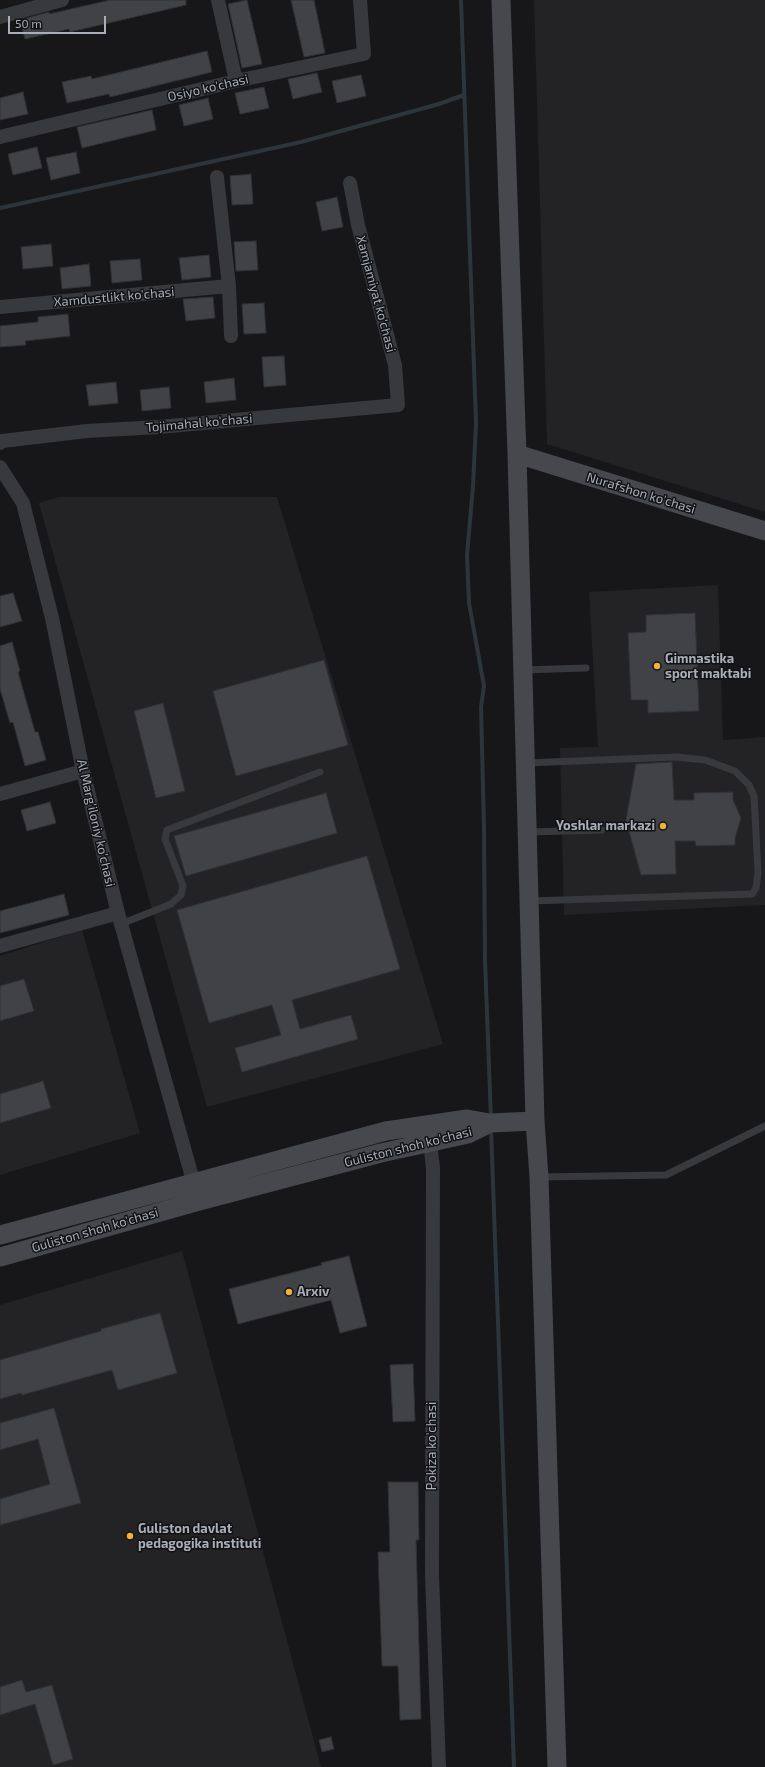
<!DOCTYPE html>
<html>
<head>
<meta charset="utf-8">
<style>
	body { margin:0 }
	#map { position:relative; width:765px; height:1767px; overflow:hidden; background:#171719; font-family:"Exo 2",sans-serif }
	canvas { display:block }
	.scale { position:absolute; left:8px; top:16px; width:98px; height:18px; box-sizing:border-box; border:2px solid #a9aeb8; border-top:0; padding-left:5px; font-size:12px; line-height:14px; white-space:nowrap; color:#a9aeb8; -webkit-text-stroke:3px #121214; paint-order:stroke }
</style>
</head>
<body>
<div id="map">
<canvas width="765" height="1767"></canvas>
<div class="scale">50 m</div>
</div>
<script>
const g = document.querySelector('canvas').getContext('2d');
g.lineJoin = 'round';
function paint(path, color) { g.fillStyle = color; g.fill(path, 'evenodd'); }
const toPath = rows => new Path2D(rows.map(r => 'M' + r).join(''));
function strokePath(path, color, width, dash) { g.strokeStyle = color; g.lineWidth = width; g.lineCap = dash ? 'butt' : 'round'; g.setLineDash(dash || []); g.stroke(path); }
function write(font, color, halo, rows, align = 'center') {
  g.font = font + ' "Exo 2",sans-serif'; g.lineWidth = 3; g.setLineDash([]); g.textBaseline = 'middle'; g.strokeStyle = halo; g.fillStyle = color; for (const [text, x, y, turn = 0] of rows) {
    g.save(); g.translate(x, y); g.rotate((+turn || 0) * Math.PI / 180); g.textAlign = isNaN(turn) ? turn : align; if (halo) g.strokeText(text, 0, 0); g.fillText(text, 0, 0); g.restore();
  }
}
const built = toPath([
	[534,0,765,0,765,512,547,444],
	[59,497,277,497,443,1044,207,1107,39,503],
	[718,585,723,740,765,737,765,905,564,915,560,748,598,747,589,592],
	[82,930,140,1133,0,1175,0,956],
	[182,1251,321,1767,0,1767,0,1305]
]);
const stream = toPath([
	[461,0,476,423,473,486,467,555,469,603,484,686,481,707,484,828,485,960,491,1119],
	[0,208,301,142,439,104,464,95],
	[491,1128,514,1767]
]);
const building = toPath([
	[110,0,186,0,186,5,70,32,69,29,25,39,20,20,49,12,49,14,110,0],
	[247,0,262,64,242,68,228,4,247,0],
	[291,0,314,0,325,53,304,57,291,0],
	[207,51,212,72,110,97,109,94,67,103,62,82,91,76,92,79,207,51],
	[317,73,322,92,293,99,288,79,317,73],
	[361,75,366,96,337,103,332,81,361,75],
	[264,87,269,108,240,114,235,93,264,87],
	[23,92,28,114,0,120,0,98,23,92],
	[208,98,213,119,184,126,179,105,208,98],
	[152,110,156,130,82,148,77,127,152,110],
	[37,147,42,168,13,175,8,154,37,147],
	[76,152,80,173,51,180,46,158,76,152],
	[251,174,253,204,232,205,230,176,251,174],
	[337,197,343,227,322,231,316,202,337,197],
	[256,241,258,270,236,271,234,242,256,241],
	[51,244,53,266,23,269,21,247,51,244],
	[209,255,211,277,182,280,179,258,209,255],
	[140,259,142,280,112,283,110,261,140,259],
	[89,264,91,286,62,289,60,268,89,264],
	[213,297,215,318,186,321,183,299,213,297],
	[264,303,266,333,244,334,242,304,264,303],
	[68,314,70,336,25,341,26,345,0,347,0,326,38,322,38,317,68,314],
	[284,356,286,385,264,387,262,357,284,356],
	[234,378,236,400,206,403,204,382,234,378],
	[116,382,118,403,89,406,86,385,116,382],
	[169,387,171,408,142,411,140,390,169,387],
	[13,593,22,621,0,627,0,596,13,593],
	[695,613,699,711,648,713,648,700,631,700,628,633,646,632,646,615,695,613],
	[12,642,20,671,18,672,35,732,38,732,46,760,25,766,13,722,10,723,0,689,0,646,12,642],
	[324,660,348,745,236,776,213,691,324,660],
	[163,703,185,791,156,798,134,711,163,703],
	[672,762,674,800,694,800,694,793,733,792,733,800,741,818,735,838,735,845,696,846,695,841,675,841,676,874,641,875,626,820,636,764,672,762],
	[326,793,337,833,186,876,174,836,326,793],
	[50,802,56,823,27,831,21,810,50,802],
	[367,856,400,969,292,1000,300,1029,351,1015,358,1039,242,1072,235,1048,281,1035,272,1005,209,1023,177,910,367,856],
	[64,894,69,915,0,933,0,911,64,894],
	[24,979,34,1011,0,1021,0,986,24,979],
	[43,1081,51,1108,0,1123,0,1094,43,1081],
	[349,1256,367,1326,340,1333,331,1300,238,1324,229,1289,322,1265,321,1263,349,1256],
	[160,1313,177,1373,118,1390,112,1370,22,1395,21,1393,0,1399,0,1360,101,1331,101,1329,160,1313],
	[413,1364,415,1421,393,1422,390,1365,413,1364],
	[54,1408,81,1503,0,1525,0,1499,50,1484,38,1439,0,1450,0,1423,54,1408],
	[388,1482,418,1482,419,1540,416,1540,421,1719,400,1720,398,1666,382,1666,378,1552,390,1552,388,1482],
	[22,1680,26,1692,52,1685,73,1759,53,1765,35,1704,0,1715,0,1687,22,1680],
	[331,1737,334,1749,322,1752,319,1740,331,1737]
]);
const lane = toPath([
	[523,670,586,668],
	[526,763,676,757,705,760,735,771,749,785,754,796,758,873,756,888,752,894,529,901],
	[528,832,602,830],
	[121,924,171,904,181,895,183,886,165,839,167,830,320,772],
	[539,1177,666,1175,765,1126]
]);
const street = toPath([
	[218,0,236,81],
	[0,17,62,0],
	[0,137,236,81,364,54,360,0],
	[217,177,229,286,231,336],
	[0,307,229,286],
	[0,443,2,441,87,431,159,427,398,405,395,365,358,225,350,183],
	[0,467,23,503,52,618,83,771,118,913,196,1191],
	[0,794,83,771],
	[0,946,118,913],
	[429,1134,433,1168,432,1575,439,1767]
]);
const secondary = toPath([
	[501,0,517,454,535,1121,539,1177,557,1767],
	[517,454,765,531],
	[0,1235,386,1131,467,1119,490,1123,535,1121],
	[0,1257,199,1201,381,1153,468,1134,490,1123]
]);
const markers = [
	[657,666,4,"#eeb139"],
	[663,826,4,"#eeb139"],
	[289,1292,4,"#eeb139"],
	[130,1536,4,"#eeb139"]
];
const streetNames = [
	["Osiyo ko'chasi",208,88,-13],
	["Xamjamiyat ko'chasi",376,294,75],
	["Xamdustlikt ko'chasi",114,297,-5],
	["Tojimahal ko'chasi",199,423,-5],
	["Nurafshon ko'chasi",641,493,17],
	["Al Marg'iloniy ko'chasi",96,823,77],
	["Guliston shoh ko'chasi",408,1147,-14],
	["Guliston shoh ko'chasi",95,1230,-16],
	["Pokiza ko'chasi",432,1446,-90]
];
const poiNames = [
	["Gimnastika",665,659],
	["sport maktabi",665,674],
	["Yoshlar markazi",655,826,"right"],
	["Arxiv",297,1292],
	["Guliston davlat",138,1529],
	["pedagogika instituti",138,1544]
];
paint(built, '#232326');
strokePath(stream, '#2d353c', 4);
paint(building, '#414246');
strokePath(building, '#313135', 1);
strokePath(lane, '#38393d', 7);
strokePath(street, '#38393d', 14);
strokePath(secondary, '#46484d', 19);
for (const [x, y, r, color] of markers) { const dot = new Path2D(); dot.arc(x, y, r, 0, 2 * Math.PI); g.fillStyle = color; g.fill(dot); strokePath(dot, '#121214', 1.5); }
write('13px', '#a9aeb8', '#121214', streetNames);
write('bold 13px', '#a9aeb8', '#121214', poiNames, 'left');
</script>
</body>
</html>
